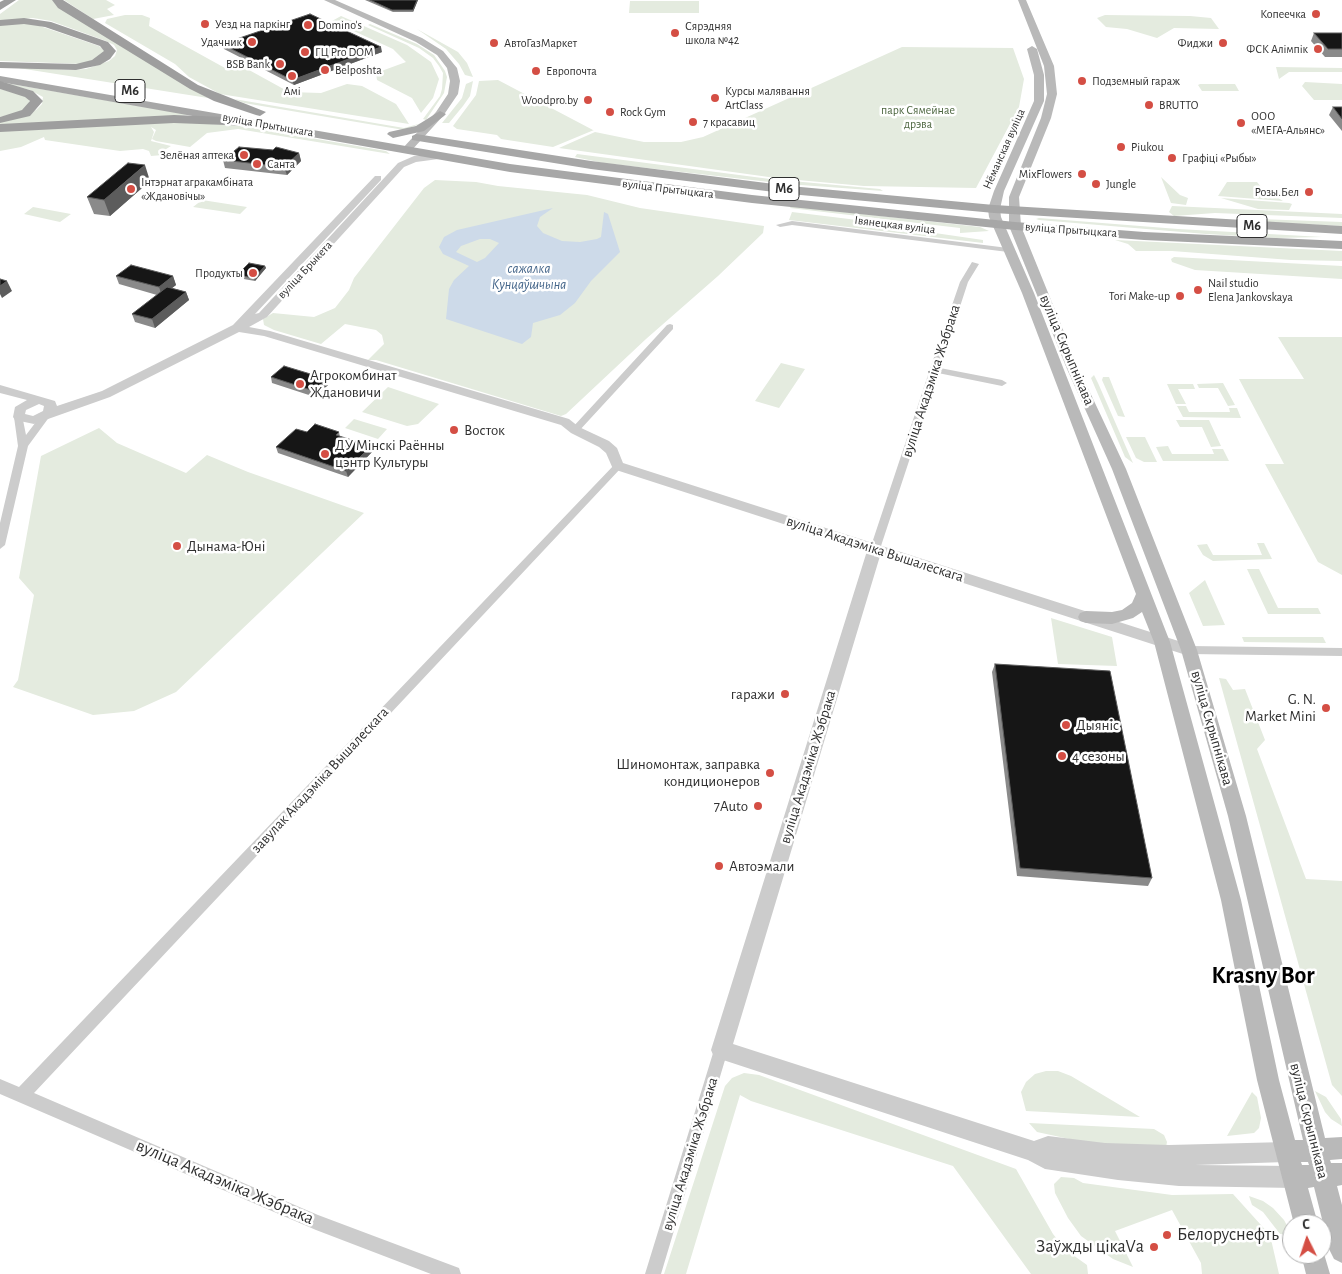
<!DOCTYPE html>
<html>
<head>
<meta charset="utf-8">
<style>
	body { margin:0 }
	#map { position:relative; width:1342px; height:1274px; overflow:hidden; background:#fff; font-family:"Alegreya Sans",sans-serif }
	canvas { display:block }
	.north { position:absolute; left:1282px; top:1214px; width:50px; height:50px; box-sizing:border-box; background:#fff; border:1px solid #acacac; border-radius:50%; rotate:356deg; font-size:14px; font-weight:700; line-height:20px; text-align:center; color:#2f2f2f }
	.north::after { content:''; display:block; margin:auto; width:18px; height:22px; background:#d44e44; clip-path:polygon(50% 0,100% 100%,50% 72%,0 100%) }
</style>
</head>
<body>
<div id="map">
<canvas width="1342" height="1274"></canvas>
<div class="north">С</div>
</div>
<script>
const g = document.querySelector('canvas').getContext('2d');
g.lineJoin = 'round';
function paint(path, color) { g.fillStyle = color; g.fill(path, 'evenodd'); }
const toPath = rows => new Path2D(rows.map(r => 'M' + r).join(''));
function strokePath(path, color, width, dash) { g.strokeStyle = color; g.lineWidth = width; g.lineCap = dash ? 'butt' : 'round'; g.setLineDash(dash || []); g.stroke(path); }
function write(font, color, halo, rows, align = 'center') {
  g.font = font + ' "Alegreya Sans",sans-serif'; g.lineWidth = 5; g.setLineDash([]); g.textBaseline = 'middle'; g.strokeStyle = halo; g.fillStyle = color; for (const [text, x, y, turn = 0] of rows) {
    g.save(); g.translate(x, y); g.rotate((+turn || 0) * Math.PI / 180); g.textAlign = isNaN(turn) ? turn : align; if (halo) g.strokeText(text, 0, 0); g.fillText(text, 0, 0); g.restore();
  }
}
const green = toPath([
	[19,0,54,0,65,10,208,98,12,67,70,70,86,69,109,61,115,56,117,50,114,45,106,41,51,21,33,18,0,21,0,14],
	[64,0,106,0,115,5,107,9,114,15,93,19],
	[630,1,699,1,699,13,629,13],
	[125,15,142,15,150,18,149,26,225,68,240,65,289,92,321,93,347,84,362,86,396,104,409,124,220,94,189,77,175,64,105,23,107,19],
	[1105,15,1190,16,1211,18,1219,29,1174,28,1157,38,1127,29,1106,27,1097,18],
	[341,16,407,45,431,62,439,79,433,98,421,113,412,98,377,80,376,73,406,62,393,49,332,21],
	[23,23,37,25,99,46,104,50,104,54,99,59,82,64,0,61,0,25],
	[370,24,417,44,434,55,445,71,447,77,444,93,426,120,423,119,440,96,442,89,443,73,439,66,433,58,419,48,368,25],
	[417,29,458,52,467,63,473,77,465,75,459,64,446,49],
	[902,47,1013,48,1024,79,1019,107,976,188,864,186,776,178,559,148,595,132,644,142,681,142,703,137],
	[1276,67,1342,68,1342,72,1289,72,1279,79],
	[498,80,593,130,594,130,553,147,501,139,497,135,457,129,453,126,476,95,479,81],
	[473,81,470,96,463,106,449,123,442,123,462,98,466,84],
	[0,82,191,115,0,125,0,122,36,110,42,104,43,97,30,90],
	[1305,82,1342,84,1342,100,1314,100,1302,86],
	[1200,84,1235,84,1239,91,1202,91,1198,85],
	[0,89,24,95,29,99,30,103,21,112,0,117],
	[234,99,404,128,422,123,404,130,244,103],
	[168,121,242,126,386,151,390,154,238,129,207,133,190,147,156,141,152,139,156,130,151,127,154,132,151,141,171,146,163,151,163,155,151,156,149,151,143,149,120,151,45,140,44,137,21,147,0,151,0,130],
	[577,154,770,179,880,189,883,191,787,184,603,163,575,157],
	[1161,177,1180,195,1188,198,1186,205,1171,203],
	[435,180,476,182,498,186,587,195,640,208,764,226,763,233,718,276,646,339,566,414,561,416,376,360,368,360,384,344,382,335,376,330,345,324,321,344,274,330,264,325,263,319,273,313,314,317,335,308,349,290,354,278,424,188],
	[1227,182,1257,182,1262,188,1283,201,1218,196],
	[1221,198,1289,203,1292,204,1289,210,1258,209],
	[202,200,247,207,240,214,193,207],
	[791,206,980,227,989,231,960,233,960,228,790,208],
	[1172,206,1342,214,1342,218,1215,213,1174,216,1169,212],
	[33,207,71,214,60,222,24,214],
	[792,212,898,225,928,232,983,240,983,243,789,220],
	[1039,218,1178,229,1323,237,1277,238,1206,234,1039,220,1036,219],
	[1258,219,1342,222,1342,226,1259,222,1257,221],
	[1115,240,1342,251,1342,261,1291,260,1172,251,1136,251,1128,244],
	[1174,257,1342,266,1342,279,1195,270,1172,262,1171,259],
	[1278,337,1342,337,1342,575,1318,562,1265,464,1284,464,1239,379,1304,379],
	[781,363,805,369,779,408,755,401],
	[1094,375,1098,383,1133,463,1125,457,1091,378],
	[1103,377,1109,377,1125,417,1118,416,1102,380],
	[1223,383,1235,405,1228,406,1218,388,1199,388,1197,384],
	[1167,384,1193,384,1195,389,1178,389,1186,404,1176,404],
	[388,387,439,404,418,424,407,426,362,412],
	[1177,406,1186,406,1189,412,1230,412,1229,408,1237,408,1241,418,1183,417],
	[354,419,387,429,378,439,345,428],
	[1176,420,1209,420,1221,446,1211,447,1202,427,1180,427],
	[99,428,117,443,186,473,207,455,248,472,364,513,176,692,134,711,93,715,13,687,18,680,34,595,19,578,41,456],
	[1126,437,1145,437,1157,462,1144,462,1136,458],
	[1168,446,1172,454,1214,454,1212,449,1223,449,1229,461,1163,461,1156,447],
	[1257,543,1264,543,1272,559,1213,561,1203,555,1197,545,1207,544,1213,555,1262,555],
	[1247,569,1259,569,1278,608,1318,608,1321,614,1268,614],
	[1205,580,1225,625,1203,626,1189,593],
	[1051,618,1112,637,1117,666,1058,664],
	[1242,637,1323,637,1326,643,1244,642],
	[1219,678,1226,679,1233,690,1245,689,1265,740,1257,749,1306,879,1342,881,1342,1096,1332,1085],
	[1046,1071,1058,1071,1071,1076,1140,1117,1026,1111,1021,1092,1026,1082,1035,1074],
	[744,1073,759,1075,1016,1169,1053,1234,1066,1250,1087,1265,1088,1274,1031,1274,953,1166,751,1101,740,1095,686,1274,664,1274,725,1086,732,1078],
	[1315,1091,1326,1097,1341,1119,1342,1126,1331,1119,1325,1112],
	[1252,1092,1257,1097,1261,1118,1259,1128,1254,1133,1227,1136],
	[1029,1123,1154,1129,1164,1135,1167,1142,1166,1147,1088,1143,1037,1132],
	[1061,1177,1074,1178,1083,1183,1172,1195,1233,1194,1270,1235,1279,1274,1202,1274,1201,1263,1172,1210,1115,1231,1133,1267,1113,1259,1081,1236,1068,1218,1055,1193,1054,1184],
	[1249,1196,1263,1201,1273,1208,1284,1220,1292,1235,1280,1234,1263,1212,1252,1205]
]);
const water = toPath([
	[553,208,540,217,537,226,543,233,562,241,580,242,597,239,601,237,604,212,608,214,620,252,591,281,575,303,560,315,533,323,531,337,522,344,446,319,449,289,454,280,469,266,443,254,439,247,444,237,457,230],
	[480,239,490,239,499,243,485,258,477,262,456,252,461,246]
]);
const minor = toPath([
	[792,221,1008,248,1012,250,1008,252,792,225,780,227,776,225,792,221],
	[972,262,979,264,968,282,940,368,1002,380,1007,383,1002,386,938,373,880,549,879,552,871,552,870,549,930,369,960,282,972,262],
	[670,324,673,325,673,329,578,432,572,432,572,428,667,325,670,324],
	[45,413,50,416,28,446,5,545,0,549,0,523,18,446,14,417,16,415,22,415,26,435,42,414,45,413],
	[618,463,621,464,623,466,621,468,34,1093,318,1215,459,1268,461,1274,431,1274,316,1230,0,1094,0,1079,19,1087,615,464,618,463],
	[1189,646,1342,648,1342,656,1189,654,1185,653,1183,650,1185,647,1189,646],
	[721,1043,726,1045,728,1050,661,1274,645,1274,714,1050,716,1045,721,1043]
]);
const tertiary = toPath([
	[443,153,446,154,446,158,416,162,404,167,267,317,249,327,270,331,569,419,579,427,609,441,617,448,623,463,1194,646,1197,650,1194,654,1189,656,880,556,733,1044,1034,1141,1048,1136,1105,1143,1169,1145,1286,1142,1293,1145,1296,1152,1293,1159,1286,1162,1195,1165,1294,1166,1301,1170,1305,1177,1301,1184,1294,1188,1179,1186,1118,1180,1045,1169,1028,1160,714,1057,711,1050,867,551,613,469,606,453,599,447,571,433,561,425,264,336,239,332,110,397,34,424,15,420,13,417,15,407,27,400,0,393,0,385,55,401,57,406,102,391,233,325,375,176,381,176,381,180,255,314,259,313,398,163,414,156,443,153],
	[39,404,44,406,43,411,33,416,25,414,26,410,39,404]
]);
const secondary = toPath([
	[324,0,335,0,422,38,443,51,457,68,460,81,458,94,443,116,411,151,403,151,402,149,436,112,448,94,450,81,447,68,437,55,416,42,324,0],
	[1018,0,1026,0,1054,66,1057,94,1051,118,1019,197,1021,226,1079,369,1126,469,1197,650,1246,816,1325,1138,1342,1137,1342,1159,1330,1160,1331,1163,1342,1163,1342,1185,1337,1186,1342,1205,1342,1263,1334,1259,1330,1251,1314,1187,1308,1188,1318,1224,1294,1224,1257,1080,1221,900,1154,642,1142,612,1133,618,1112,624,1086,623,1080,621,1078,617,1080,613,1086,611,1112,612,1122,610,1132,603,1136,594,1022,293,989,217,988,209,994,191,1034,101,1034,75,1027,49,1032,46,1037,49,1044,75,1044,101,1004,191,1000,209,1001,217,1034,293,1170,642,1241,900,1279,1080,1295,1140,1303,1140,1228,816,1181,650,1112,469,1067,369,1009,226,1009,197,1041,118,1047,94,1044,66,1018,0],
	[1301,1162,1308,1162,1309,1165,1302,1165,1301,1162],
	[1322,1247,1330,1274,1306,1274,1301,1254,1322,1254,1322,1247]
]);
const primary = toPath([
	[0,76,510,164,752,195,1015,222,1144,232,1342,241,1342,249,1144,240,1015,230,752,203,510,172,0,82,0,76],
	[440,111,446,114,444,116,424,131,393,138,387,134,389,132,416,126,440,111],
	[416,134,591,161,790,186,994,205,1342,226,1342,234,994,213,790,194,591,169,412,140,412,136,416,134]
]);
const trunk = toPath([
	[4,0,16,0,0,10,0,2,4,0],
	[52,0,63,0,198,85,266,112,260,116,256,115,214,101,190,89,58,8,52,0],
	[24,18,51,22,108,42,116,51,110,59,100,65,76,70,0,68,0,62,76,64,92,60,104,51,100,46,45,27,24,24,0,26,0,20,24,18],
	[0,81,33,91,43,101,30,116,0,123,0,117,22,110,30,101,25,97,0,89,0,81],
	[174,115,251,118,257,122,251,126,174,123,0,132,0,124,174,115]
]);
const wall = toPath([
	[365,0,418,0,413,12,393,12],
	[1314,33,1342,33,1342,57,1325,57,1311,41],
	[222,44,382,52,294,85,224,49],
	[1333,107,1342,107,1342,131,1329,115],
	[299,153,301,161,287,175,225,168,223,160],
	[150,181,110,216,94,214,87,197],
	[265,266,266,268,255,281,238,278,237,275],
	[116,276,173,276,176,285,172,288,186,292,189,300,155,328,135,322,132,314,157,295,119,284],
	[271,377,328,385,315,397,272,383],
	[307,432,339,432,340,437,371,446,372,452,348,477,278,453,276,447],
	[995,664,1152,878,1148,886,1017,876,992,672]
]);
const shadedWall = toPath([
	[417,0,418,0,413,12,413,10],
	[381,47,382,52,294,85,292,80],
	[299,153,301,161,287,175,284,167],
	[145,165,150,181,110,216,104,200],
	[265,266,266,268,255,281,254,278],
	[173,276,176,285,162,296,159,287],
	[7,281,12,291,2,298,0,294,0,286],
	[186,292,189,300,155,328,152,319],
	[327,379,328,385,315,397,314,391],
	[371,446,372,452,348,477,346,471]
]);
const building = toPath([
	[370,0,417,0,413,10,392,10,370,0],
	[310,14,381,47,292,80,222,44,310,14],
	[1314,33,1342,33,1342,49,1328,49,1314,33],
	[1333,107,1342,107,1342,119,1333,107],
	[239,147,273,150,276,147,299,153,284,167,223,160,239,147],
	[128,163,145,165,104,200,87,197,128,163],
	[249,263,265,266,254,278,237,275,249,263],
	[131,265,173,276,159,287,116,276,131,265],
	[0,279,7,281,0,286,0,279],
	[167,287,186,292,152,319,132,314,167,287],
	[284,366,327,379,314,391,271,377,284,366],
	[315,424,339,432,336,435,371,446,346,471,276,447,296,429,307,432,315,424],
	[995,664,1110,671,1152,878,1020,868,995,664]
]);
const markers = [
	[1316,14,5,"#d44e44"],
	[205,24,5,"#d44e44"],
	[308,25,5,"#d44e44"],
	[675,33,5,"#d44e44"],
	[252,42,5,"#d44e44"],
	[494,43,5,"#d44e44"],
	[1223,43,5,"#d44e44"],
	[1318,49,5,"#d44e44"],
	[305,52,5,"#d44e44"],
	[280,64,5,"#d44e44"],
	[325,70,5,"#d44e44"],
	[536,71,5,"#d44e44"],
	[292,76,5,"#d44e44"],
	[1082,81,5,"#d44e44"],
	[715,98,5,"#d44e44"],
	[588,100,5,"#d44e44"],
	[1149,105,5,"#d44e44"],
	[610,112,5,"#d44e44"],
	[693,122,5,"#d44e44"],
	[1241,123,5,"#d44e44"],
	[1121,147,5,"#d44e44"],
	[244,155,5,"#d44e44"],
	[1172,158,5,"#d44e44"],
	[257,164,5,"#d44e44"],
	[1082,174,5,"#d44e44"],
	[1096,184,5,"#d44e44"],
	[131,189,5,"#d44e44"],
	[1309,192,5,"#d44e44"],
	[253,273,5,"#d44e44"],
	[1198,290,5,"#d44e44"],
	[1180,296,5,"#d44e44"],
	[300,384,5,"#d44e44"],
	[454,430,5,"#d44e44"],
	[325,454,5,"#d44e44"],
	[177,546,5,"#d44e44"],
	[785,694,5,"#d44e44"],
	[1326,708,5,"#d44e44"],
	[1066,725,5,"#d44e44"],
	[1062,756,5,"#d44e44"],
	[770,773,5,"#d44e44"],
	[758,806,5,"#d44e44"],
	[719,866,5,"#d44e44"],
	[1167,1235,5,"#d44e44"],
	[1154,1247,5,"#d44e44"]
];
const farPoinames = [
	["Копеечка",1306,14,"right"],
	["Уезд на паркінг",215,24],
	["Domino's",318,25],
	["Сярэдняя",685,26],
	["школа №42",685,40],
	["Удачник",242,42,"right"],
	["АвтоГазМаркет",504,43],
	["Фиджи",1213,43,"right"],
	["ФСК Алімпік",1308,49,"right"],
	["ГЦ Pro DOM",315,52],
	["BSB Bank",270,64,"right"],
	["Belposhta",335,70],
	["Европочта",546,71],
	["Подземный гараж",1092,81],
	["Амі",292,91,"center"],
	["Курсы малявання",725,91],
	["ArtClass",725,105],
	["Woodpro.by",578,100,"right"],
	["BRUTTO",1159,105],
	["Rock Gym",620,112],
	["ООО",1251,116],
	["«МЕГА-Альянс»",1251,130],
	["7 красавиц",703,122],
	["Piukou",1131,147],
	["Зелёная аптека",234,155,"right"],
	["Графіці «Рыбы»",1182,158],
	["Санта",267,164],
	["MixFlowers",1072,174,"right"],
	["Інтэрнат агракамбіната",141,182],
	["«Ждановічы»",141,196],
	["Jungle",1106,184],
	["Розы.Бел",1299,192,"right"],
	["Продукты",243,273,"right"],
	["Nail studio",1208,283],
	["Elena Jankovskaya",1208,297],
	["Tori Make-up",1170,296,"right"]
];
const farParknames = [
	["парк Сямейнае",918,110],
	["дрэва",918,124]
];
const farStreetnames = [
	["вуліца Прытыцкага",268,125,10],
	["Нёманская вуліца",1004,149,-66],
	["вуліца Прытыцкага",668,189,7],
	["Івянецкая вуліца",895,225,7],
	["вуліца Прытыцкага",1071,230,4],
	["вуліца Брыкета",305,270,-47]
];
const shields = [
	[130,91,30],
	[784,189,30],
	[1252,226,30]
];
const shieldNames = [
	["М6",130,91],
	["М6",784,189],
	["М6",1252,226]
];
const farWaternames = [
	["сажалка",529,269],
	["Кунцаўшчына",529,285]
];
const streetNames = [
	["вуліца Скрыпнікава",1067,350,67],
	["вуліца Акадэміка Жэбрака",931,381,-72],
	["вуліца Акадэміка Вышалескага",875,549,18],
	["вуліца Скрыпнікава",1212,728,74],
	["вуліца Акадэміка Жэбрака",808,767,-73],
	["завулак Акадэміка Вышалескага",320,780,-47],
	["вуліца Скрыпнікава",1309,1121,76],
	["вуліца Акадэміка Жэбрака",690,1154,-73]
];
const poiNames = [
	["Агрокомбинат",310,375],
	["Ждановичи",310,392],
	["Восток",464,430],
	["ДУ Мінскі Раённы",335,445],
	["цэнтр Культуры",335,462],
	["Дынама-Юні",187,546],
	["гаражи",775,694,"right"],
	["G. N.",1316,699,"right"],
	["Market Mini",1316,716,"right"],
	["Дыяніс",1076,725],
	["4 сезоны",1072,756],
	["Шиномонтаж, заправка",760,764,"right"],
	["кондиционеров",760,781,"right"],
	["7Auto",748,806,"right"],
	["Автоэмали",729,866]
];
const nearStreetnames = [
	["вуліца Акадэміка Жэбрака",225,1182,23]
];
const nearPoinames = [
	["Белоруснефть",1177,1235],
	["Заўжды цікаVа",1144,1247,"right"]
];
const nearDistrictnames = [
	["Krasny Bor",1263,976]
];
paint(green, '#e4ebdf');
paint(water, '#cddae9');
paint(minor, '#ccc');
paint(tertiary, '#ccc');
paint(secondary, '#b9b9b9');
paint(primary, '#a7a7a7');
paint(trunk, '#9e9e9e');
paint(wall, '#8a8a8a');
paint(shadedWall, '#5c5c5c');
paint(building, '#161616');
strokePath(building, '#5c5c5c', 1);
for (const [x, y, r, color] of markers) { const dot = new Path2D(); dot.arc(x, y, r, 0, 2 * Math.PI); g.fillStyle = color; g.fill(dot); strokePath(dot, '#fff', 2); }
write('12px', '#2f2f2f', '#fff', farPoinames, 'left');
write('12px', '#4e6741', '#fff', farParknames);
write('12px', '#2f2f2f', '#fff', farStreetnames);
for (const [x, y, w] of shields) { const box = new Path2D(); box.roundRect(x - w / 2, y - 11.5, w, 23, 4); g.fillStyle = '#fff'; g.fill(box); strokePath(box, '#2f2f2f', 1); }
write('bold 14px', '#2f2f2f', null, shieldNames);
write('italic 14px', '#45668a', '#fff', farWaternames);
write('15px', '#2f2f2f', '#fff', streetNames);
write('15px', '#2f2f2f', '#fff', poiNames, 'left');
write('18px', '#2f2f2f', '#fff', nearStreetnames);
write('18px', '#2f2f2f', '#fff', nearPoinames, 'left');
write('bold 24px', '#000', '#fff', nearDistrictnames);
</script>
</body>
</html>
